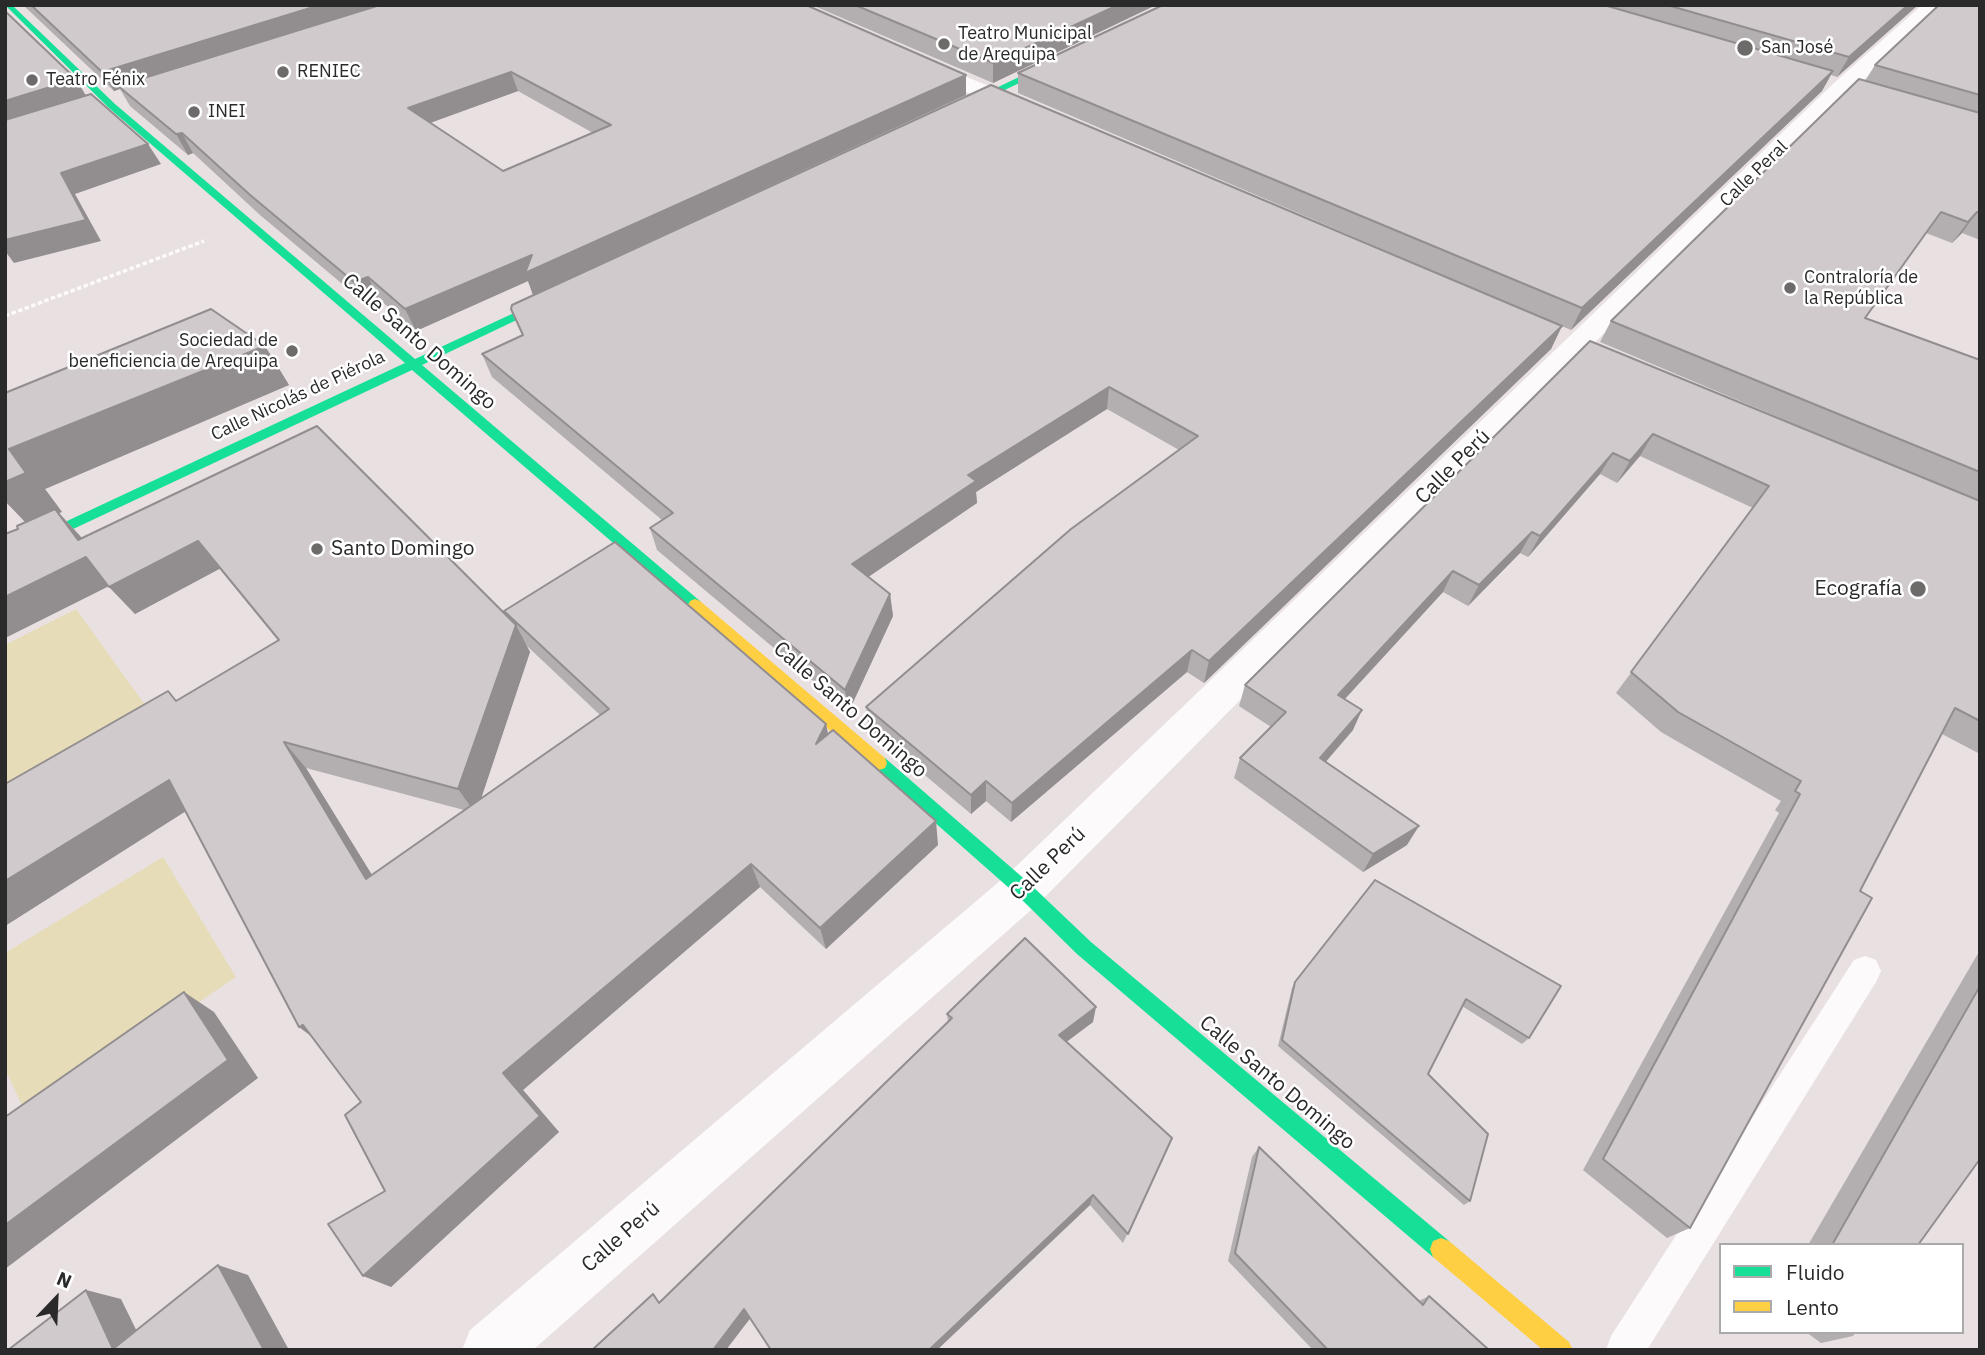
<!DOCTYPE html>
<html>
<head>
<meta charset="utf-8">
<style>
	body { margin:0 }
	#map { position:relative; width:1985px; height:1355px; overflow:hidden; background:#e9e0e2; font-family:"IBM Plex Sans",sans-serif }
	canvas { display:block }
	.frame { position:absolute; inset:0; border:7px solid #2a2a2a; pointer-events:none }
	.legend { position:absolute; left:1719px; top:1243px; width:245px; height:91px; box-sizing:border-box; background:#fff; border:2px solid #aaa; margin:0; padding:9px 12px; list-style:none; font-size:21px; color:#2a2a2a }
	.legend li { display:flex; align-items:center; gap:14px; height:35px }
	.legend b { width:35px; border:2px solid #aaa }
	.north { position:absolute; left:21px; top:1264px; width:70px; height:70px; -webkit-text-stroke:5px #fff; paint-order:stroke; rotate:23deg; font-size:19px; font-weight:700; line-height:28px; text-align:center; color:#2a2a2a }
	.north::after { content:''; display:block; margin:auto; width:24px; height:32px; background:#2a2a2a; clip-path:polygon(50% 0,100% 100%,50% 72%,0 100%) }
</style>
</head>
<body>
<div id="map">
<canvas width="1985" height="1355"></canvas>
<div class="frame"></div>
<ul class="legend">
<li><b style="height:9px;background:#16e098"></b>Fluido</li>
<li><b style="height:9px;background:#ffcf43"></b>Lento</li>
</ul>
<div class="north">N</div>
</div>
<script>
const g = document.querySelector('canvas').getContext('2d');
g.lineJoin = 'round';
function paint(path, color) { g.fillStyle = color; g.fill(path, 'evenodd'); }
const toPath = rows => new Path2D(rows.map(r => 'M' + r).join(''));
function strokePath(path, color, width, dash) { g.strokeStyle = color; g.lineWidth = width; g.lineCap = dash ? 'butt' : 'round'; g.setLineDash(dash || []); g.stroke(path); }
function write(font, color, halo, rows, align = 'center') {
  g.font = font + ' "IBM Plex Sans",sans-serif'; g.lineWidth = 5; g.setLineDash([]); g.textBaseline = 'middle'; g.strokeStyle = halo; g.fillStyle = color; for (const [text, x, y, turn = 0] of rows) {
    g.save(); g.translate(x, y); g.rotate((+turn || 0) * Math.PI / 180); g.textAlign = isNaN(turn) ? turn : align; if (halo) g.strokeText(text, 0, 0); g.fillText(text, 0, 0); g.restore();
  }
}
const green = toPath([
	[76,609,158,723,5,810,5,645],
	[163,857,236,977,28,1118,5,1069,5,953]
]);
const path = toPath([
	[5,316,204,241]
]);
const lane = toPath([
	[1865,956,1876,960,1881,971,1876,982,1647,1350,1606,1350,1611,1336,1854,960,1865,956]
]);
const street = toPath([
	[1922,5,1944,5,1850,93,1586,351,1039,903,533,1350,462,1350,470,1330,1007,875,1834,83,1922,5],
	[918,57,1035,105,1038,110,1035,115,1027,117,1019,115,910,68,907,63,910,58,918,57]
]);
const fast = toPath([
	[5,5,12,5,115,104,415,359,557,293,565,293,565,297,422,365,700,601,702,605,700,609,690,609,412,370,5,561,5,550,405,363,109,108,5,5],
	[1065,55,1069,58,1068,60,954,114,946,112,1065,55],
	[879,756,885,758,1029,883,1091,942,1449,1241,1452,1249,1449,1257,1441,1260,1433,1257,1077,954,1017,895,873,768,871,763,873,758,879,756]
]);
const slow = toPath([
	[695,599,700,601,885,758,887,763,885,768,879,770,873,768,690,609,688,605,690,601,695,599],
	[1441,1238,1449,1241,1569,1342,1573,1350,1543,1350,1433,1257,1430,1249,1433,1241,1441,1238]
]);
const wall = toPath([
	[23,5,806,5,966,95,533,295,528,281,416,331,379,299,365,303,260,215,193,153,188,155,130,106,120,89,114,91],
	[518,91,593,133,503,171,430,123],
	[812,5,1156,5,993,83],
	[1163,5,1918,5,1837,77,1831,75,1822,91,1571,330,1018,93,1018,73],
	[1980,5,1980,240,1962,233,1952,243,1926,233,1865,318,1980,360,1980,754,1942,734,1860,891,1690,1228,1667,1238,1583,1170,1779,813,1775,810,1781,801,1661,732,1616,693,1753,508,1640,456,1617,483,1600,474,1528,557,1520,553,1468,606,1443,592,1345,699,1353,730,1325,762,1407,845,1363,872,1234,778,1240,758,1271,727,1239,706,1245,685,1590,341,1899,468,1600,342,1611,321,1865,81,1875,65],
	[511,309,1562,326,1551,349,1204,683,1187,672,1011,822,986,801,971,814,869,728,866,707,1179,450,1107,409,976,492,977,503,868,577,890,594,893,616,849,711,657,550,650,528,662,520,492,377,482,354,522,335],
	[265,346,289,385,45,489,62,512,59,513,82,538,507,616,504,611,826,724,828,734,938,845,826,949,760,887,523,1090,559,1132,391,1287,385,1191,361,1102,311,1036,299,1027,186,811,5,926,5,784,177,701,279,640,221,568,135,614,109,586,5,638,5,534,18,529,25,522,5,501],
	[526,645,600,715,481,798,530,652],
	[306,768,464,810,372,875],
	[1375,880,1529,1038,1522,1044,1462,1006,1428,1074,1470,1201,1464,1205,1278,1046,1292,988,1295,982],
	[1980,950,1980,1159,1918,1245,1808,1245],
	[947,1014,1093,1022,1066,1042,1172,1138,1123,1243,1090,1205,937,1350,771,1350,750,1319,662,1300,948,1022],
	[1259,1147,1419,1301,1429,1296,1489,1350,1313,1350,1228,1261,1252,1157],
	[1806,1332,1856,1332,1853,1336,1821,1343]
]);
const shadedWall = toPath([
	[320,5,389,5,118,86,120,89,114,91,102,72],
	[1118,5,1156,5,993,83,993,63],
	[1908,5,1918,5,1837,77,1849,57],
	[1833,71,1822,91,1571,330,1582,308],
	[511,72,518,91,416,128,408,108],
	[966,75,966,95,533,295,528,281,416,331,405,309,532,255],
	[76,79,88,99,5,125,5,101],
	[182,133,193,153,188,155,176,134],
	[148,144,161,164,75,194,101,241,14,263,5,251,5,240,61,173],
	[1977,212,1962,233,1952,243,1968,222],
	[368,277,379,299,365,303,354,282],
	[1562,326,1551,349,1204,683,1209,661],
	[265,346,289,385,45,489,62,512,59,513,80,536,103,567,30,527,5,501,5,482,9,449],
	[1109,387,1107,409,976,492,977,503,855,586,852,564,968,475],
	[1653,434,1640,456,1617,483,1630,461],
	[1613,453,1600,474,1528,557,1540,536],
	[1532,532,1520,553,1468,606,1479,585],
	[198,541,221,568,135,614,109,587],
	[86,557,111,585,5,638,5,597],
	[1453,571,1443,592,1330,715,1338,695],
	[890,594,893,616,849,711,845,690],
	[516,625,530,652,476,814,458,789],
	[1192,650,1187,672,1011,822,1012,803],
	[1362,710,1353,730,1312,778,1320,758],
	[826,724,831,749,816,744],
	[284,742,306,768,388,901,366,879],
	[169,780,197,804,5,926,5,881],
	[986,781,986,801,971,814,971,795],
	[936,821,938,845,826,949,820,928],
	[1419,826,1407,845,1363,872,1373,854],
	[751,864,760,887,523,1090,559,1132,391,1287,363,1276,503,1073],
	[184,992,214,1012,258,1078,5,1269,5,1225],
	[1096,1007,1093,1022,1057,1049,1059,1035],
	[303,1025,326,1047,299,1027],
	[1093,1195,1090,1205,937,1350,929,1350],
	[218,1265,248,1275,289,1350,264,1350],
	[86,1290,121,1299,146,1350,113,1349],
	[744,1309,752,1316,726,1350,713,1350]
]);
const building = toPath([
	[31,5,320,5,102,72,31,5],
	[380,5,806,5,966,75,525,273,532,255,405,309,368,277,354,282,249,194,182,133,176,134,118,86,380,5],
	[511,72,611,125,503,171,408,108,511,72],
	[855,5,1118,5,993,63,855,5],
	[1163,5,1604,5,1833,71,1582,308,1018,73,1163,5],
	[1667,5,1908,5,1849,57,1667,5],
	[1939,5,1980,5,1980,95,1875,65,1939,5],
	[5,11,76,79,5,101,5,11],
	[1859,79,1980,113,1980,213,1977,212,1968,222,1941,212,1865,318,1980,360,1980,472,1611,321,1859,79],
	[991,85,1562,326,1209,661,1192,650,1012,803,986,781,971,795,866,707,1071,529,1198,436,1109,387,968,475,976,481,852,564,890,594,845,690,650,528,673,513,482,354,523,335,511,309,512,305,991,85],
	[91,94,148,144,61,173,86,220,5,240,5,120,91,94],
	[211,309,265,346,9,449,26,473,5,482,5,393,211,309],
	[1590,341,1980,501,1980,721,1955,708,1860,891,1872,898,1690,1228,1603,1159,1800,794,1795,791,1801,781,1678,712,1631,672,1769,486,1653,434,1630,461,1613,453,1540,536,1532,532,1479,585,1453,571,1338,695,1362,710,1320,758,1419,826,1373,854,1240,758,1286,712,1245,685,1590,341],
	[317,426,516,625,458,789,284,742,366,879,609,709,504,611,615,542,826,724,816,744,833,730,936,821,820,928,751,864,503,1073,540,1116,363,1276,328,1224,385,1191,345,1115,361,1102,303,1025,299,1027,169,780,5,881,5,784,168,691,176,701,279,640,198,541,109,587,86,557,5,597,5,534,18,529,17,526,55,509,78,540,317,426],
	[1375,880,1561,986,1529,1038,1466,999,1428,1074,1488,1134,1470,1201,1282,1040,1295,982,1375,880],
	[1025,938,1096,1007,1059,1035,1172,1138,1128,1234,1093,1195,929,1350,771,1350,744,1309,713,1350,592,1350,653,1294,659,1303,952,1018,947,1014,1025,938],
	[1980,986,1980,1159,1918,1245,1832,1245,1980,986],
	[184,992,228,1060,5,1225,5,1117,184,992],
	[1259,1147,1423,1305,1429,1296,1489,1350,1328,1350,1235,1253,1259,1147],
	[218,1265,264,1350,8,1350,86,1290,113,1349,218,1265]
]);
const markers = [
	[944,44,7,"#6d6a6a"],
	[1745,48,9,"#6d6a6a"],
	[283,72,7,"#6d6a6a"],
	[32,80,7,"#6d6a6a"],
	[194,112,7,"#6d6a6a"],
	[1790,288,7,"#6d6a6a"],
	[292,351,7,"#6d6a6a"],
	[317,549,7,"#6d6a6a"],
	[1918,589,9,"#6d6a6a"]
];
const farPoinames = [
	["Teatro Municipal",958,34],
	["de Arequipa",958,55],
	["San José",1761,48],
	["RENIEC",297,72],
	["Teatro Fénix",46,80],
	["INEI",208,112],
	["Contraloría de",1804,278],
	["la República",1804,299],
	["Sociedad de",278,341,"right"],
	["beneficiencia de Arequipa",278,362,"right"]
];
const farStreetnames = [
	["Calle Peral",1754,174,-44],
	["Calle Nicolás de Piérola",298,396,-25]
];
const streetNames = [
	["Calle Santo Domingo",419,342,41],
	["Calle Perú",1453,467,-45],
	["Calle Santo Domingo",850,710,41],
	["Calle Perú",1048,864,-44],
	["Calle Santo Domingo",1277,1083,40],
	["Calle Perú",621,1237,-41]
];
const poiNames = [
	["Santo Domingo",331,549],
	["Ecografía",1902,589,"right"]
];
paint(green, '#e7dcb8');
strokePath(path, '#fcfafb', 3.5, [4.5, 2.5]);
paint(lane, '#fcfafb');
paint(street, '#fcfafb');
paint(fast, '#16e098');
paint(slow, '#ffcf43');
paint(wall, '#b3aeaf');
paint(shadedWall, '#928d8f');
paint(building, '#d0cacc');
strokePath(building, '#928d8f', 2);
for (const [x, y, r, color] of markers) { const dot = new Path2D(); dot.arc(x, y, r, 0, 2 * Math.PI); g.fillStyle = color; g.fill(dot); strokePath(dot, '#fff', 2.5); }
write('18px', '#2a2a2a', '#fff', farPoinames, 'left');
write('18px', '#2a2a2a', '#fff', farStreetnames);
write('21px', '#2a2a2a', '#fff', streetNames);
write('21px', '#2a2a2a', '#fff', poiNames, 'left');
</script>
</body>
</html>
